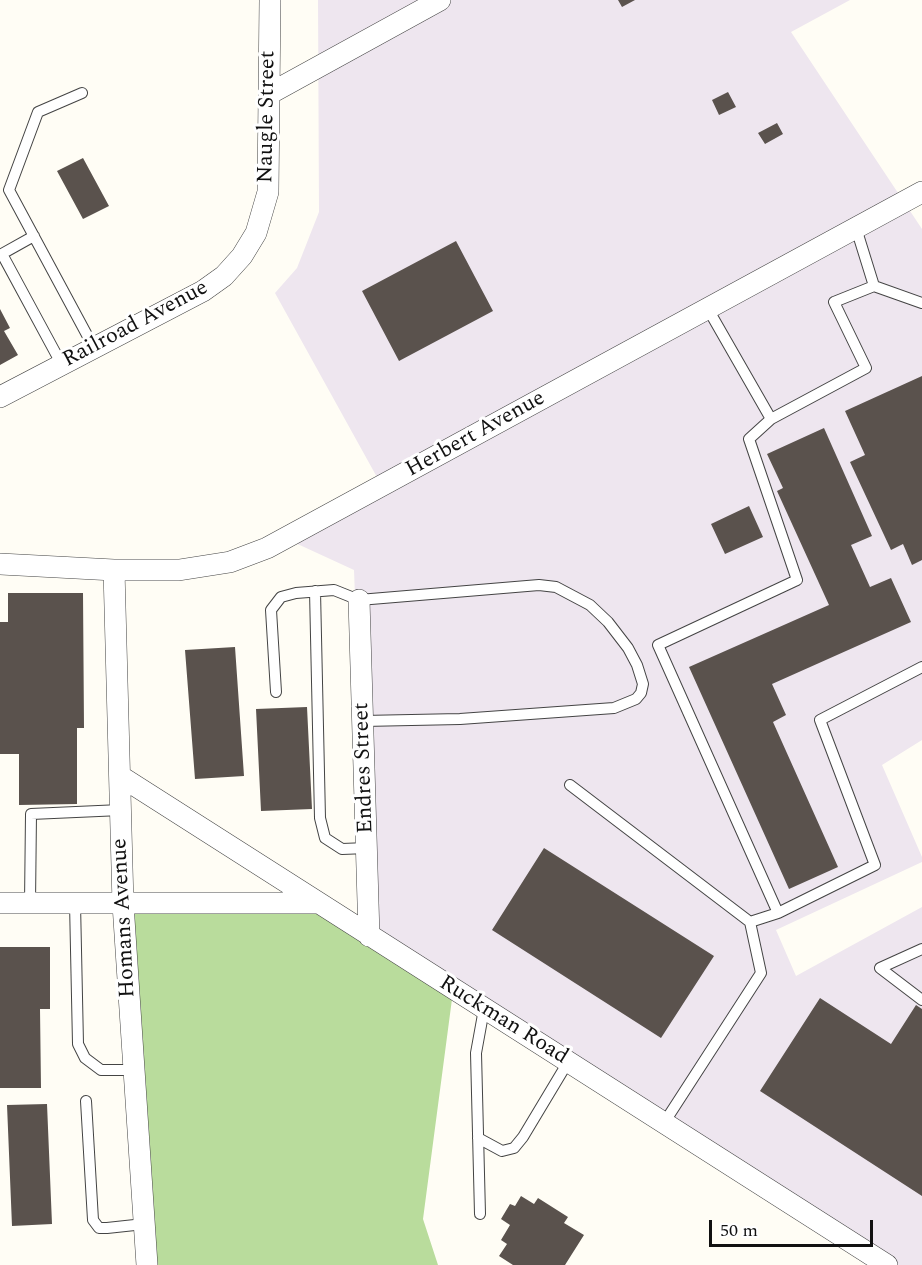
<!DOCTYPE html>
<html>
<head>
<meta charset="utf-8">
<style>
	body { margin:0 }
	#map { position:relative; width:922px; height:1265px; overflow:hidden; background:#fffdf5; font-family:Spectral,serif }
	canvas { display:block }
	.scale { position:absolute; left:709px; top:1220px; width:164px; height:27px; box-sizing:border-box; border:3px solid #111; border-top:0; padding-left:8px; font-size:18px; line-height:21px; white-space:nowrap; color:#111; -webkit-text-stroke:4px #fff; paint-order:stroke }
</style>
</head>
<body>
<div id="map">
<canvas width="922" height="1265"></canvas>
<div class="scale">50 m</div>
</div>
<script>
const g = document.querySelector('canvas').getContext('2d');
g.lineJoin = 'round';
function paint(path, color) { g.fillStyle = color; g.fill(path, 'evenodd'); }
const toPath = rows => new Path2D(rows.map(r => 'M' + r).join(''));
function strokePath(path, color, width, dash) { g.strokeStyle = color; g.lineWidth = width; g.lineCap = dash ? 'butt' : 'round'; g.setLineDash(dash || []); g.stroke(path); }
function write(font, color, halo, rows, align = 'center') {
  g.font = font + ' Spectral,serif'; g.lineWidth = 6; g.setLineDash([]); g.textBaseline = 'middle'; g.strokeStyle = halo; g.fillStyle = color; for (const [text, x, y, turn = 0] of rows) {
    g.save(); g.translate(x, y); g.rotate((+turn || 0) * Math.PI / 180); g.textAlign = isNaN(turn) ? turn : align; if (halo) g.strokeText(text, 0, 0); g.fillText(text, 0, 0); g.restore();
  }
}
const industrial = toPath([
	[318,0,850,0,791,32,922,229,922,740,882,765,922,857,922,862,776,930,796,976,922,907,922,1265,867,1265,452,999,368,947,354,570,291,541,378,479,275,293,297,268,319,212]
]);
const forest = toPath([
	[317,913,452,999,423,1219,438,1265,147,1265,128,914]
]);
const building = toPath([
	[618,0,635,0,622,7],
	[728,92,736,107,719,115,712,100],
	[777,123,783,134,765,144,758,133],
	[83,158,109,206,83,219,57,171],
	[456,241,493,311,399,361,362,291],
	[0,309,10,328,4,331,18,355,0,365],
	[922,376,922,560,912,565,903,544,891,550,850,462,865,455,845,411],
	[824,428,872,536,851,545,870,587,891,578,911,622,772,684,786,715,773,722,838,867,789,889,689,667,829,605,777,491,783,488,767,454],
	[749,506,763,537,725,554,711,524],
	[8,593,83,593,84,728,77,728,77,804,19,805,19,754,0,754,0,622,8,622],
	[235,647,244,776,195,779,185,650],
	[307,707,312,809,261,811,256,709],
	[544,848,714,956,661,1038,492,930],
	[0,947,50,947,50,1009,40,1009,41,1088,0,1088],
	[820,998,891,1044,916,1005,922,1009,922,1196,760,1091],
	[47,1104,52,1224,12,1226,7,1105],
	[521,1196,534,1204,538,1198,568,1217,564,1223,584,1235,565,1265,513,1265,499,1256,507,1244,501,1240,510,1225,501,1219,510,1204,515,1206]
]);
const service = toPath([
	[82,93,38,112,9,190,94,348],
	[856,228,874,286,922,303],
	[2,254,62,365],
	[0,255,34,236],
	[708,309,771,419,866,368,834,302,874,286],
	[771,419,749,439,797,580,658,645,778,913,875,865,820,720,922,667],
	[315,591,320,818,325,838,342,849,367,848],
	[276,692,271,610,281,597,296,593,334,590,359,600,539,585,556,587,590,605,608,622,628,648,637,665,643,684,641,693,636,699,614,708,460,719,363,721],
	[570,785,750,922],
	[30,903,31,814,121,810],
	[75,903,78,1044,85,1058,101,1070,134,1070],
	[922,949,880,968,922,1000],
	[86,1101,93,1220,99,1228,107,1228,144,1224],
	[664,1123,761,973,750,922,778,913],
	[478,1138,502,1151,514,1148,523,1137,568,1062],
	[480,1214,476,1053,484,1009]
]);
const minor = toPath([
	[269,94,440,0],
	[0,397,203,291,224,276,242,256,256,233,268,192,270,0],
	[0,564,114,570,179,570,230,562,267,548,922,192],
	[114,570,123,904,147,1265],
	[359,600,369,936],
	[120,776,887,1265],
	[0,903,318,903]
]);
const streetNames = [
	["Naugle Street",268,117,-89],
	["Railroad Avenue",136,325,-28],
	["Herbert Avenue",476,435,-29],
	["Endres Street",365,768,-92],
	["Homans Avenue",125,918,-93],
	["Ruckman Road",503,1021,32]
];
paint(industrial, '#eee6ef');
paint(forest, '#b9dc9c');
paint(building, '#5a524d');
strokePath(service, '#444', 12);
strokePath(minor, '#444', 22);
strokePath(service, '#fff', 10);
strokePath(minor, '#fff', 21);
write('22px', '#111', '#fff', streetNames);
</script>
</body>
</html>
